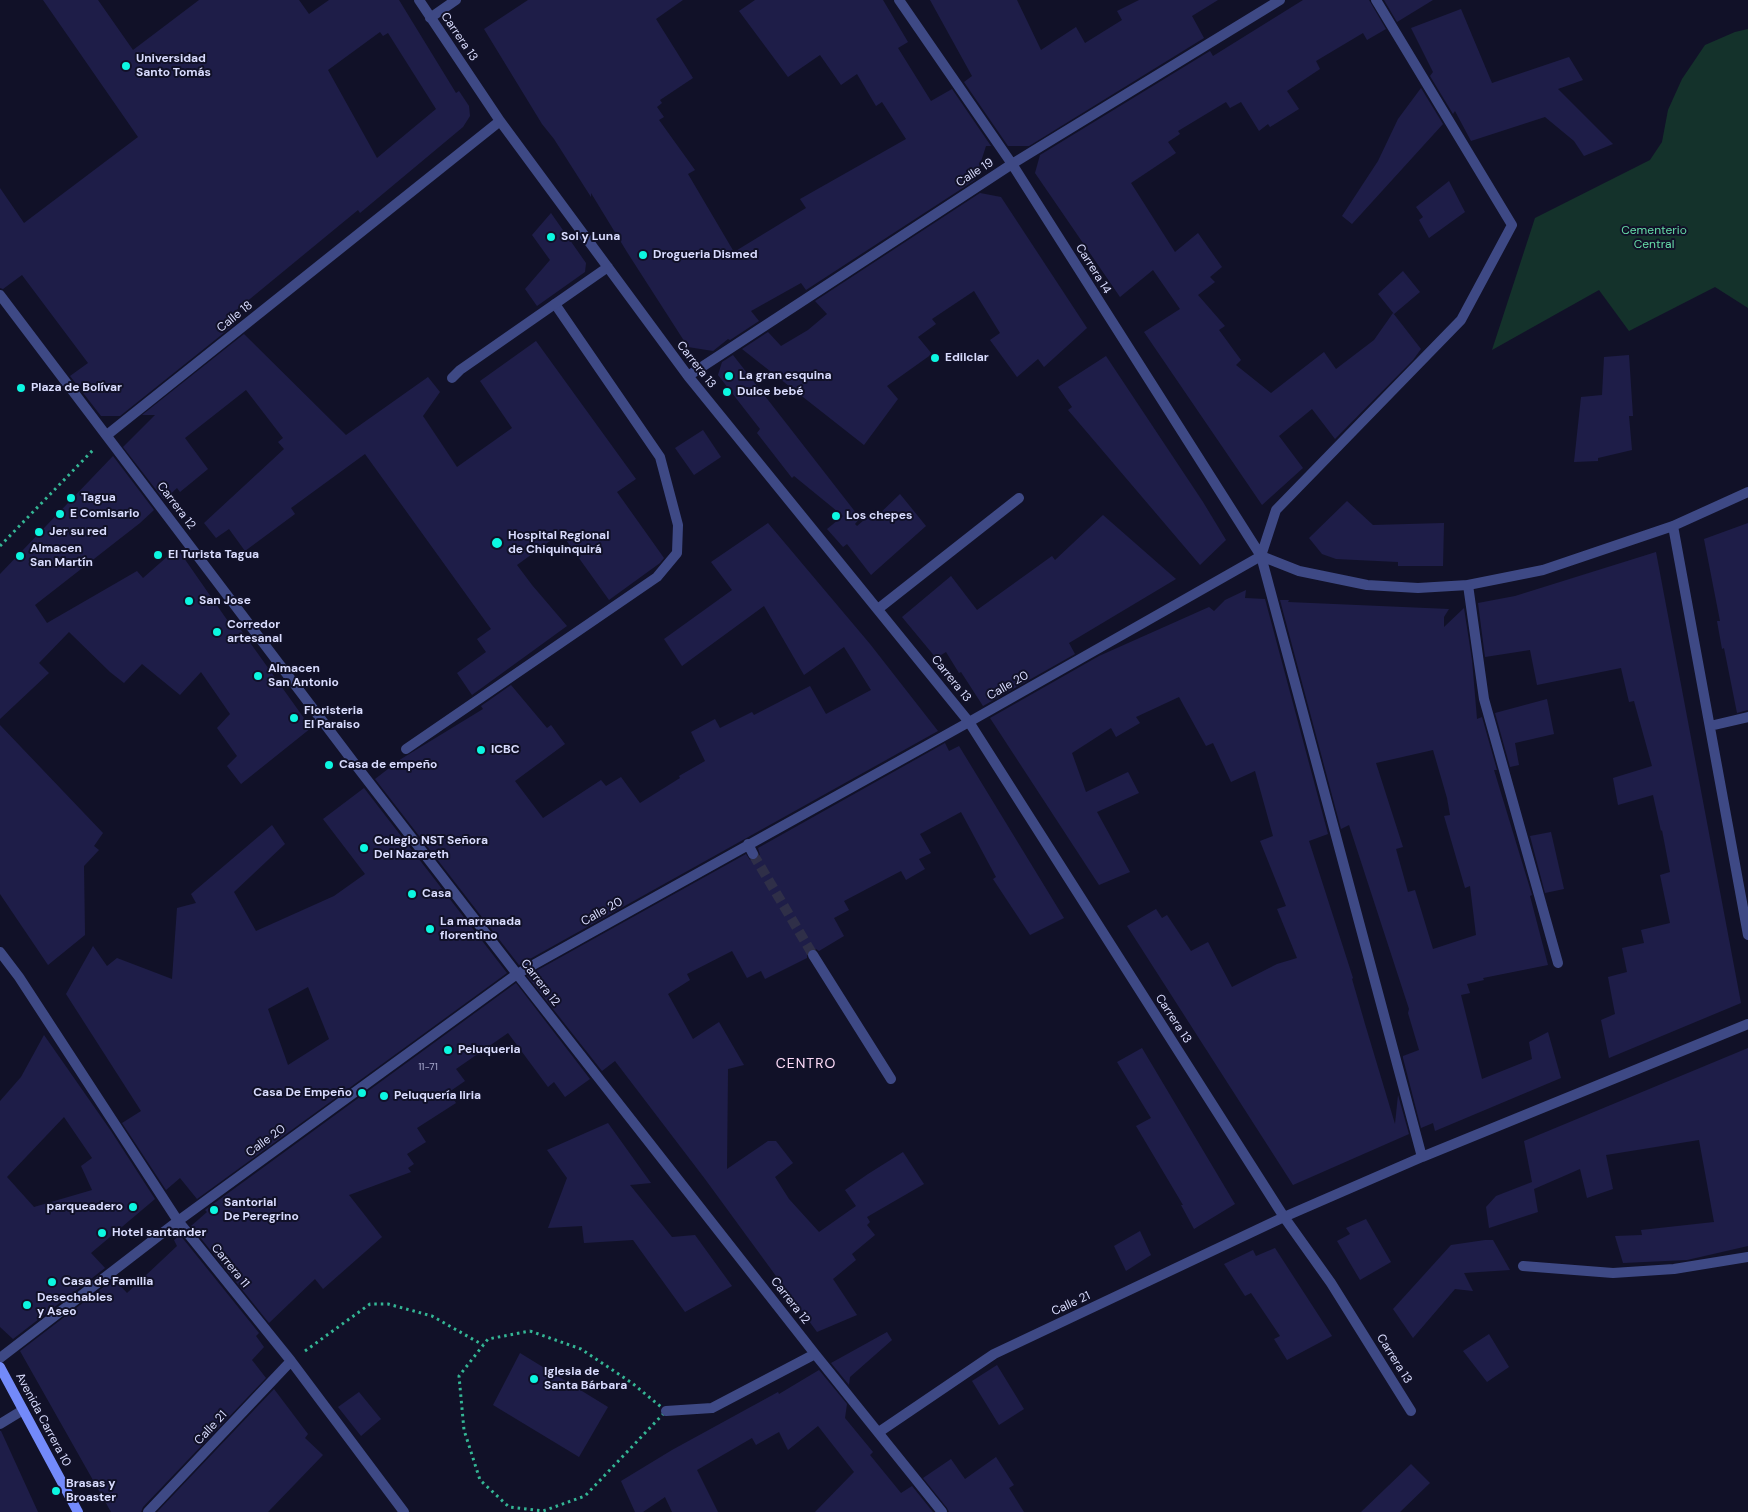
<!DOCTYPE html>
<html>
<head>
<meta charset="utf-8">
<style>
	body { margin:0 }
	canvas { display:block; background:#111128 }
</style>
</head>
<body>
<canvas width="1748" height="1512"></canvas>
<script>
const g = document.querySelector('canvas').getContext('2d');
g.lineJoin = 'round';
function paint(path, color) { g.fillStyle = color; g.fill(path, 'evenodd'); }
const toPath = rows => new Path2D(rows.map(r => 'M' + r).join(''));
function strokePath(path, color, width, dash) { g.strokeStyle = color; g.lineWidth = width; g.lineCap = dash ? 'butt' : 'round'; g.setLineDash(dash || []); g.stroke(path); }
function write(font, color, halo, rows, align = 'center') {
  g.font = font + ' "DM Sans",sans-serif'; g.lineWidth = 4; g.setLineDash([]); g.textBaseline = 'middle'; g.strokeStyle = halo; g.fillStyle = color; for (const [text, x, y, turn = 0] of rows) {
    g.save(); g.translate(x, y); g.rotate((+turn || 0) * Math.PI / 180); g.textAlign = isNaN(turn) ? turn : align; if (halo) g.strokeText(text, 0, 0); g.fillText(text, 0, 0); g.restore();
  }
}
const green = toPath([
	[1748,29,1748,308,1715,287,1629,331,1599,290,1492,350,1535,218,1650,160,1662,142,1668,110,1682,79,1705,45,1735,32]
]);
const building = toPath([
	[43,0,98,0,133,50,199,0,299,0,309,14,329,0,399,0,456,93,459,91,469,106,470,116,463,127,360,213,358,210,228,317,235,324,120,416,101,416,70,376,88,363,22,275,3,289,0,288,0,188,24,223,138,137],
	[380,32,383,36,388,33,436,109,377,158,328,70],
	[528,0,683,0,656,19,693,78,660,100,662,103,657,107,664,117,659,120,695,170,688,174,734,252,806,208,800,199,906,139,882,102,876,106,857,74,841,85,820,55,788,77,739,11,755,0,883,0,908,42,898,48,931,101,952,89,991,146,986,146,975,180,806,290,801,283,751,311,759,321,730,340,728,339,713,351,688,347,627,252,591,193,591,197,554,139,542,124,484,29],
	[930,0,1017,0,1041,50,1076,27,1085,43,1122,20,1117,11,1139,0,1218,0,1192,16,1204,38,1029,146,1008,146,964,82,972,76],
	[1303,0,1369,0,1386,29,1367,40,1363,33,1316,61,1320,69,1287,91,1299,109,1270,127,1268,124,1259,131,1241,102,1230,108,1226,102,1178,131,1180,134,1168,142,1176,153,1131,183,1175,252,1198,233,1222,267,1210,277,1215,282,1198,295,1225,326,1219,330,1241,360,1236,365,1271,393,1324,352,1336,369,1374,340,1393,313,1421,349,1413,360,1335,439,1312,409,1279,436,1303,468,1262,505,1144,332,1180,309,1153,270,1120,297,1035,173,1040,155,1210,51,1213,56],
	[1384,0,1433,0,1397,22],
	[1461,9,1492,83,1569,57,1583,80,1558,89,1613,144,1584,156,1574,141,1545,117,1471,141,1455,111,1453,114,1430,76,1433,72,1411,28],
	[1421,88,1443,124,1352,224,1342,216,1378,161,1398,119],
	[1449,181,1465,212,1429,238,1419,220,1423,217,1416,207],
	[980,193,1001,197,1087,328,1044,367,1038,359,1017,377,990,340,1000,333,974,291,932,319,936,324,918,337,932,354,887,386,898,399,864,445,742,349,768,332,781,346,808,330,827,314,815,301],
	[551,213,586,263,585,272,537,306,525,289,550,260,532,235],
	[1403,271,1420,292,1394,314,1378,294],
	[244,334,346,435,428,377,440,392,423,416,457,467,512,428,480,381,536,341,636,479,617,492,664,558,660,563,609,600,561,533,517,565,532,585,567,626,472,695,457,673,486,652,477,639,491,629,365,454,291,508,295,514,245,551,229,529,216,538,204,523,284,449,278,442,283,438,246,390,185,438,208,469,180,492,177,488,164,500,123,447,155,415,142,415],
	[733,355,860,518,855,524,857,526,870,515,874,519,900,494,926,526,871,575,847,544,843,547,827,529,843,516,794,476,792,478,757,433,760,429,718,375,722,362],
	[1629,355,1633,416,1629,416,1632,450,1598,458,1598,461,1574,462,1581,397,1602,395,1604,357],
	[1106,356,1203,502,1226,540,1200,565,1068,410,1072,407,1058,387],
	[703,430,721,457,694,475,675,448],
	[113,456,154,510,140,523,35,605,47,623,137,571,143,578,177,548,232,627,236,623,311,728,241,784,227,766,237,756,217,728,230,714,201,672,180,695,142,664,124,683,110,672,69,632,39,663,49,673,0,719,0,574],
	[1347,501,1373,525,1444,523,1443,566,1398,566,1398,562,1336,559,1322,554,1309,538],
	[1103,515,1176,579,1069,643,1075,654,983,706,961,672,959,673,946,652,936,658,902,617,951,576,977,610,1052,556,1055,560],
	[768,523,870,644,938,731,519,965,375,779,401,759,483,709,481,706,511,685,547,728,551,725,565,744,515,781,543,818,601,780,606,786,621,777,640,803,680,778,679,776,705,761,691,732,715,719,720,728,752,712,754,715,810,686,826,714,871,690,844,647,804,675,764,606,682,666,664,639,732,590,711,562],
	[1748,523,1748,710,1737,713,1724,648,1722,649,1717,621,1720,621,1704,539],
	[1656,552,1741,1003,1609,1058,1601,1020,1615,1014,1608,977,1627,972,1622,948,1644,943,1641,930,1670,923,1660,875,1670,872,1662,830,1661,831,1653,795,1618,805,1613,778,1652,766,1634,701,1629,702,1621,668,1537,685,1530,650,1485,657,1478,603,1515,596],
	[1246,590,1245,598,1265,599,1328,834,1309,841,1353,978,1352,979,1365,1024,1395,1124,1398,1095,1409,1134,1293,1185,1127,926,1156,909,1162,918,1167,915,1191,951,1208,942,1232,987,1277,964,1297,958,1277,909,1286,906,1260,841,1273,836,1255,771,1231,782,1213,743,1206,746,1179,697,1136,717,1140,723,1116,737,1111,728,1072,753,1086,792,1128,772,1139,793,1097,812,1130,872,1099,885,990,718,1099,656,1209,607,1214,611,1225,600],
	[1280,600,1289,600,1288,602,1449,609,1444,617,1444,627,1464,608,1472,660,1477,719,1482,717,1497,770,1494,770,1532,895,1530,896,1548,965,1483,978,1484,980,1467,984,1470,993,1461,995,1482,1079,1532,1059,1529,1042,1548,1032,1561,1078,1435,1131,1433,1123,1421,1128,1403,1058,1403,1056,1419,1050,1408,1013,1409,1009,1349,825,1341,829],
	[1433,750,1447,798,1450,815,1444,816,1465,888,1470,886,1476,935,1433,949,1415,890,1408,892,1396,849,1403,847,1376,763],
	[1547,699,1554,734,1515,743,1519,765,1510,767,1495,713],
	[0,725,103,833,94,846,99,850,84,866,85,935,48,965,0,894],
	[945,743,949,751,959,746,1064,918,1030,935,993,879,996,877,961,812,920,834,931,853,919,859,925,869,906,880,901,871,844,901,849,910,834,918,844,936,819,951,816,949,810,949,807,952,807,958,765,979,761,971,747,978,732,951,687,974,690,980,668,994,693,1039,719,1022,744,1065,728,1069,727,1169,768,1141,776,1141,793,1163,775,1177,789,1199,819,1232,856,1206,845,1190,868,1174,903,1152,924,1184,867,1217,870,1222,867,1225,875,1235,852,1254,856,1260,833,1279,857,1315,817,1332,705,1179,615,1061,602,1071,527,976,746,854,750,860,756,860,760,855,758,848],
	[364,788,507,973,197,1199,180,1178,166,1190,122,1123,141,1111,66,994,93,946,107,966,117,958,172,979,177,908,196,903,191,894,272,825,285,844,234,892,256,931,334,896,365,874,323,819],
	[308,987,329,1039,288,1065,268,1009],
	[1551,832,1564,889,1545,893,1530,836],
	[516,983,590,1079,565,1097,554,1082,548,1087,508,1033,456,1069,465,1081,449,1092,456,1103,417,1128,426,1142,407,1154,414,1164,408,1168,411,1172,349,1195,382,1237,323,1289,315,1279,269,1323,191,1226,207,1212,205,1210],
	[44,1035,111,1131,155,1199,91,1253,105,1268,13,1339,0,1327,0,1101,21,1077],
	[64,1117,92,1158,81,1166,92,1190,34,1207,7,1177],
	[1142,1048,1235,1204,1194,1229,1181,1205,1183,1205,1136,1126,1151,1118,1117,1062],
	[1748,1048,1748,1246,1687,1260,1623,1263,1615,1236,1642,1235,1641,1230,1714,1222,1699,1140,1606,1155,1613,1189,1587,1198,1580,1169,1534,1189,1538,1212,1489,1228,1486,1207,1496,1196,1532,1182,1524,1141],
	[608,1123,651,1183,630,1185,672,1237,695,1235,732,1286,685,1312,633,1240,584,1243,582,1226,548,1228,567,1178,547,1150],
	[1366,1219,1391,1262,1360,1280,1337,1241,1350,1234,1346,1228],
	[1140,1231,1151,1255,1126,1271,1114,1246],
	[180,1235,259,1333,256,1336,264,1347,252,1360,266,1378,143,1507,141,1512,111,1512,20,1351,114,1279,127,1293,177,1246,174,1240],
	[1485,1240,1493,1240,1510,1270,1464,1273,1473,1291,1455,1289,1413,1338,1393,1309,1451,1245],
	[1275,1248,1332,1336,1287,1360,1274,1339,1280,1336,1251,1293,1245,1296,1224,1264,1253,1250,1256,1256],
	[887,1332,892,1340,850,1377,849,1385,831,1363],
	[1489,1334,1509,1367,1487,1382,1463,1351],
	[520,1353,608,1407,579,1457,493,1405],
	[997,1365,1024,1409,999,1425,972,1381],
	[819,1370,847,1404,845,1418,873,1452,870,1455,901,1493,912,1486,933,1512,815,1512,854,1472,818,1426,788,1450,779,1432,756,1445,752,1438,697,1470,718,1512,672,1512,665,1497,643,1512,635,1512,621,1481,672,1450,778,1392,779,1394],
	[274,1389,308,1434,305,1438,323,1455,268,1512,157,1512],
	[359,1392,381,1419,361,1436,338,1407],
	[0,1431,1,1431,38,1512,0,1512],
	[996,1457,1014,1485,1009,1488,1024,1512,949,1512,947,1508,923,1478,951,1459,965,1479],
	[1411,1464,1430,1483,1400,1512,1361,1512]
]);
const streetTunnel = toPath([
	[753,854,813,955]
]);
const path = toPath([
	[0,546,93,450],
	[530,1331,581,1349,632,1383,666,1411,585,1496,543,1511,509,1507,480,1480,464,1430,459,1376,488,1339,530,1331],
	[305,1351,370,1304,388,1304,432,1316,483,1345]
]);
const lane = toPath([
	[1468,585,1484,699,1558,963],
	[406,749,657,577,677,553,678,525,660,457,555,304]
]);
const street = toPath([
	[419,0,500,121,688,376,969,722,1284,1217,1331,1283,1411,1411],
	[899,0,1012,164,1261,556],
	[1376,0,1512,225,1461,320,1276,510,1261,556,1422,1157],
	[430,18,456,0],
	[0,295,361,772,517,974,815,1354,942,1512],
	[688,376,1012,164,1280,0],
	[452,378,460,370,608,267],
	[107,435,500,121],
	[1673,526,1748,935],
	[1261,556,1299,571,1367,585,1418,588,1468,585,1543,570,1673,526,1748,492],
	[878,609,1019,498],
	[1710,726,1748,717],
	[748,844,753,854],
	[0,952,19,977,178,1221,291,1361,404,1512],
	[813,955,891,1079],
	[1523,1266,1613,1273,1674,1269,1748,1257],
	[0,1358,178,1221,517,974,969,722,1261,556],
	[666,1411,712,1408,815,1354],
	[0,1424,23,1410],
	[879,1432,994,1354,1284,1217,1422,1157,1748,1024],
	[148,1512,291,1361]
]);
const secondary = toPath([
	[0,1367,78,1512]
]);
const markers = [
	[126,66,5,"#0cf7e1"],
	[551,237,5,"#0cf7e1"],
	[643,255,5,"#0cf7e1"],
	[935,358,5,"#0cf7e1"],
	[729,376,5,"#0cf7e1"],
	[21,388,5,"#0cf7e1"],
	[727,392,5,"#0cf7e1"],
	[71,498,5,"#0cf7e1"],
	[60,514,5,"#0cf7e1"],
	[836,516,5,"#0cf7e1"],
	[39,532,5,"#0cf7e1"],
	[497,543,6,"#0cf7e1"],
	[158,555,5,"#0cf7e1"],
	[20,556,5,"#0cf7e1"],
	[189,601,5,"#0cf7e1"],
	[217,632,5,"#0cf7e1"],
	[258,676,5,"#0cf7e1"],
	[294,718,5,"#0cf7e1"],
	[481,750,5,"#0cf7e1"],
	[329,765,5,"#0cf7e1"],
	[364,848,5,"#0cf7e1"],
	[412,894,5,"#0cf7e1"],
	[430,929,5,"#0cf7e1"],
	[448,1050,5,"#0cf7e1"],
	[362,1093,5,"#0cf7e1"],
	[384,1096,5,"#0cf7e1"],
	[133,1207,5,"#0cf7e1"],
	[214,1210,5,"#0cf7e1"],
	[102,1233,5,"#0cf7e1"],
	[52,1282,5,"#0cf7e1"],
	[27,1305,5,"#0cf7e1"],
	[534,1379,5,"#0cf7e1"],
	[56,1491,5,"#0cf7e1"]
];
const numberNames = [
	["11-71",428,1067]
];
const streetNames = [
	["Carrera 13",459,37,56],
	["Calle 19",975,173,-33],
	["Carrera 14",1093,269,58],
	["Calle 18",235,317,-39],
	["Carrera 13",696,365,52],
	["Carrera 12",176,506,53],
	["Carrera 13",951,679,51],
	["Calle 20",1008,686,-30],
	["Calle 20",602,912,-29],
	["Carrera 12",540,983,52],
	["Carrera 13",1173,1019,57],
	["Calle 20",266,1141,-36],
	["Carrera 11",230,1266,51],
	["Carrera 12",790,1301,52],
	["Calle 21",1071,1304,-25],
	["Carrera 13",1394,1359,58],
	["Avenida Carrera 10",43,1420,62],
	["Calle 21",211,1428,-47]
];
const poiNames = [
	["Universidad",136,59],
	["Santo Tomás",136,73],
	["Sol y Luna",561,237],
	["Drogueria Dismed",653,255],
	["Edilclar",945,358],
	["La gran esquina",739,376],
	["Plaza de Bolívar",31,388],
	["Dulce bebé",737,392],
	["Tagua",81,498],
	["E Comisario",70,514],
	["Los chepes",846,516],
	["Jer su red",49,532],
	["Hospital Regional",508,536],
	["de Chiquinquirá",508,550],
	["Almacen",30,549],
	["San Martín",30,563],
	["El Turista Tagua",168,555],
	["San Jose",199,601],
	["Corredor",227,625],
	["artesanal",227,639],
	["Almacen",268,669],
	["San Antonio",268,683],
	["Floristeria",304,711],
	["El Paraiso",304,725],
	["ICBC",491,750],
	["Casa de empeño",339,765],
	["Colegio NST Señora",374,841],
	["Del Nazareth",374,855],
	["Casa",422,894],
	["La marranada",440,922],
	["florentino",440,936],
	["Peluqueria",458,1050],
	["Casa De Empeño",352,1093,"right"],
	["Peluquería liria",394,1096],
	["Santorial",224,1203],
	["De Peregrino",224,1217],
	["parqueadero",123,1207,"right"],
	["Hotel santander",112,1233],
	["Casa de Familia",62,1282],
	["Desechables",37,1298],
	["y Aseo",37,1312],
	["Iglesia de",544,1372],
	["Santa Bárbara",544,1386],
	["Brasas y",66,1484],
	["Broaster",66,1498]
];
const parkNames = [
	["Cementerio",1654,231],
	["Central",1654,245]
];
const neighbourhoodNames = [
	["CENTRO",806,1064]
];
paint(green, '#14322b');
paint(building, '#1e1d48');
strokePath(streetTunnel, '#2f2f48', 10, [10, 5]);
strokePath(path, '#34b695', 3, [2.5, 4]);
strokePath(lane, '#3e4985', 10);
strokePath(street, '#3e4985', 10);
strokePath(secondary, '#738afa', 10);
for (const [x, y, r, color] of markers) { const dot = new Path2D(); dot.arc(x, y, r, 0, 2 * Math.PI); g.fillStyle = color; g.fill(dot); strokePath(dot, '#111128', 2); }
write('10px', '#aaacd0', null, numberNames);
write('12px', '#d9dcfe', '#111128', streetNames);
write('bold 12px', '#d9dcfe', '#111128', poiNames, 'left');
write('12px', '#66dca8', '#111128', parkNames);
g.letterSpacing = '1px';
write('14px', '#fedbf8', '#111128', neighbourhoodNames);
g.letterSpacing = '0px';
</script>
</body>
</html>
